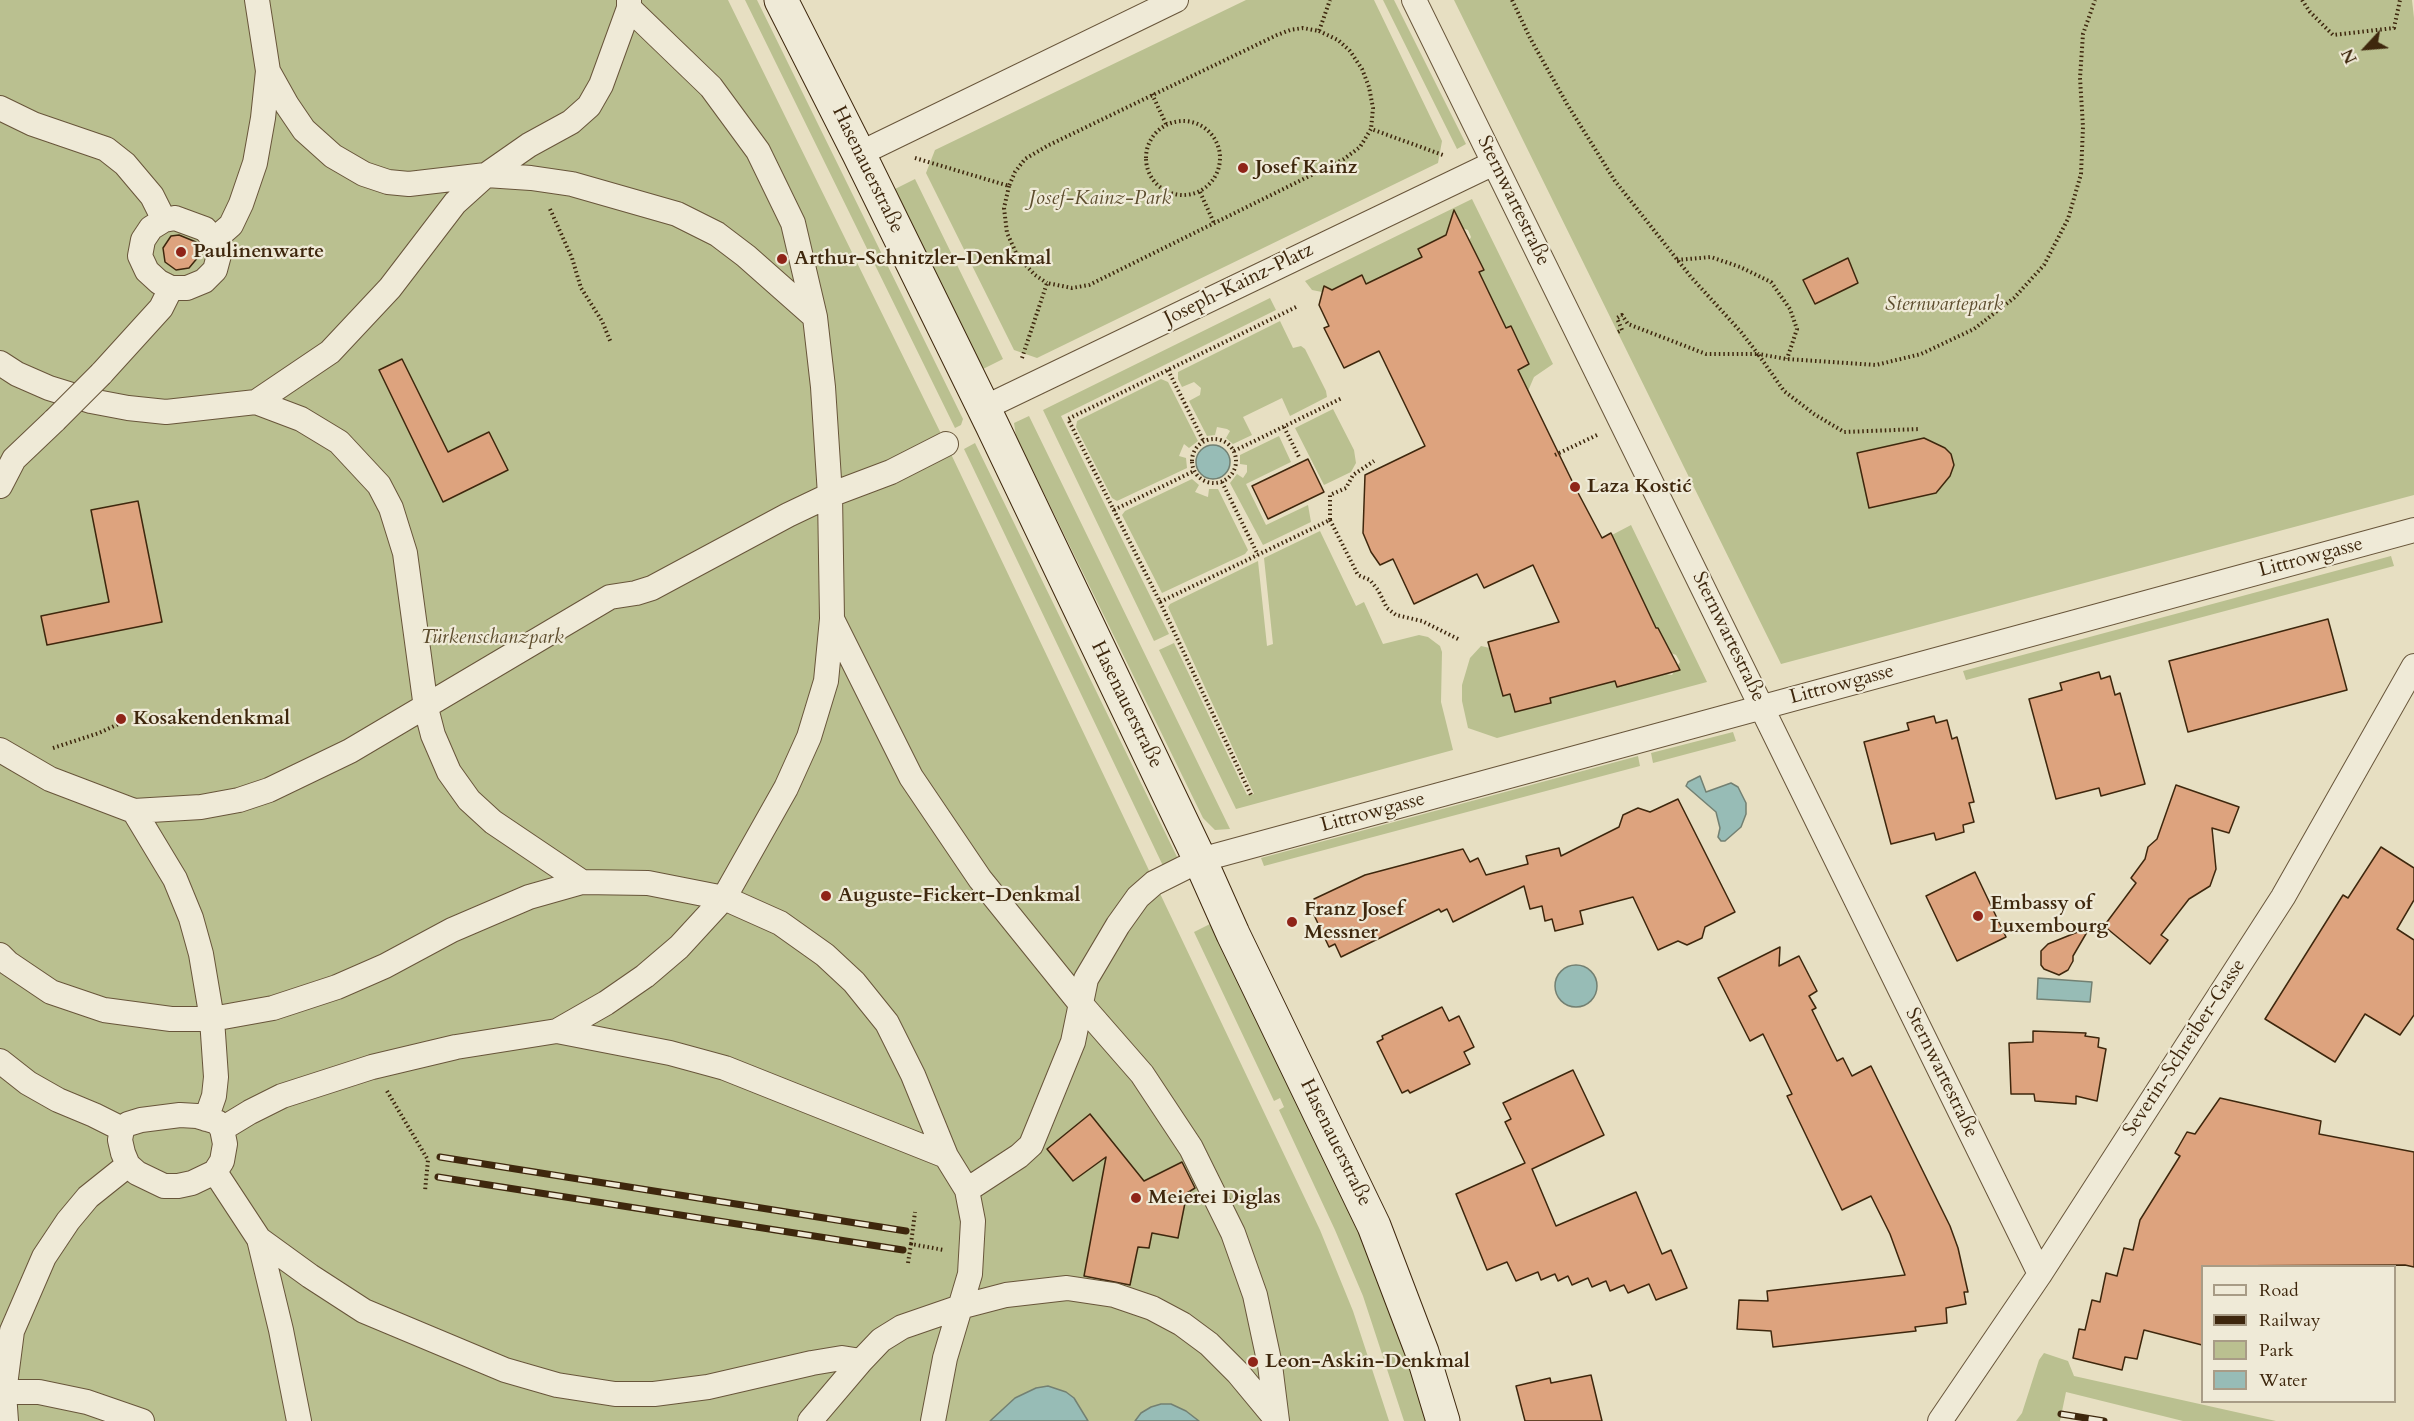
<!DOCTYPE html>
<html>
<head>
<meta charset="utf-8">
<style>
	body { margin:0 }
	#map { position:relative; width:2414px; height:1421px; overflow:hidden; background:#e7dfc2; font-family:Cardo,serif }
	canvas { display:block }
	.legend { position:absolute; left:2201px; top:1265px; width:195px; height:138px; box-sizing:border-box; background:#efead7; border:2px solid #a89c86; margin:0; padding:8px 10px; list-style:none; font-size:18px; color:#3e270d }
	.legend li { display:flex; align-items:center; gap:12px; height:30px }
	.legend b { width:30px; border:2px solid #a89c86 }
	.north { position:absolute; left:2336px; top:18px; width:60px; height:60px; -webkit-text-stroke:4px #efead7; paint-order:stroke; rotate:244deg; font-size:16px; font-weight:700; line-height:24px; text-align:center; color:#3e270d }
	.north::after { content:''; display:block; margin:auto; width:21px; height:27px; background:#3e270d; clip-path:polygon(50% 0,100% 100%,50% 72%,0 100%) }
</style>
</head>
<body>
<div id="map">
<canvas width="2414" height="1421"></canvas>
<ul class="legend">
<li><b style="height:8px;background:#efead7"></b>Road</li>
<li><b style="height:8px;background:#3e270d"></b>Railway</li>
<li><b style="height:16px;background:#bac090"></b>Park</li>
<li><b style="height:16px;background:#97bcb6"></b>Water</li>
</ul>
<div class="north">N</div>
</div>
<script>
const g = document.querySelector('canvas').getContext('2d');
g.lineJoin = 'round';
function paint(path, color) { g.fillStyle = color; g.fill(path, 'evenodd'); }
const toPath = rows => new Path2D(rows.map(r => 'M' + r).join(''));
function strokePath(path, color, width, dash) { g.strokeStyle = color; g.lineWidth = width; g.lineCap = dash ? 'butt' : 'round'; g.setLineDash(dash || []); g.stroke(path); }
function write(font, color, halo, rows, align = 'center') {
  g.font = font + ' Cardo,serif'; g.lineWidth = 4.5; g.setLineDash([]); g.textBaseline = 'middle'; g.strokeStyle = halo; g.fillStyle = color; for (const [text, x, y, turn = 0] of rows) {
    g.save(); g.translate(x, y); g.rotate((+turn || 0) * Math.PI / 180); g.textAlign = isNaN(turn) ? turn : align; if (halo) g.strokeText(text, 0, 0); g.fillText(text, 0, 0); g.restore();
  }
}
const green = toPath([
	[0,0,728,0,951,454,1320,1230,1353,1311,1389,1421,0,1421],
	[745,0,757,0,963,419,961,425,955,428],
	[1246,0,1374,0,1442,141,1438,163,1037,358,1014,350,926,173,935,150],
	[1383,0,1394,0,1466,144,1457,149],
	[1454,0,2412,0,2414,18,2414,495,1781,664],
	[915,179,1003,359,983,369,895,189],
	[1472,199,1553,364,1534,377,1528,391,1506,376,1529,364,1511,326,1506,328,1479,272,1483,269,1469,241,1471,237,1468,230,1455,226,1446,235,1418,249,1422,257,1366,284,1362,276,1332,290,1329,289,1322,292,1312,290,1305,281],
	[1270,298,1276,310,1061,416,1169,634,1154,641,1043,410],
	[1280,321,1293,348,1301,346,1305,349,1326,391,1327,397,1290,416,1282,398,1243,417,1252,435,1233,444,1226,438,1230,431,1227,429,1217,427,1215,435,1207,436,1189,401,1200,395,1201,388,1194,382,1182,387,1178,379,1178,372],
	[1161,379,1168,382,1198,441,1189,448,1184,444,1181,451,1179,456,1186,458,1187,468,1117,501,1112,498,1076,427,1077,421],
	[1333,409,1354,450,1356,463,1351,472,1324,485,1295,428],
	[1029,416,1084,529,1230,829,1215,830,1203,818,1016,436,1014,423],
	[1279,436,1291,462,1246,484,1266,525,1308,505,1311,522,1263,545,1230,483,1237,474,1243,478,1247,472,1247,465,1240,464,1240,455],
	[975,443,1180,863,1165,870,964,449],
	[1192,479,1199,485,1195,492,1205,496,1208,497,1209,489,1218,489,1248,550,1245,554,1162,593,1122,515,1125,511],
	[1631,525,1707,682,1497,738,1468,728,1462,701,1462,685,1470,658,1481,646,1490,648,1503,696,1510,694,1515,712,1551,704,1550,698,1615,681,1617,687,1666,674,1672,675,1680,662,1676,655,1671,653,1658,628,1656,628,1612,535],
	[1320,531,1356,606,1364,602,1383,644,1419,635,1428,637,1440,646,1442,652,1441,702,1453,750,1236,809,1159,650,1174,643,1247,795,1254,794,1168,607,1170,604,1258,561,1267,646,1273,644,1264,558],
	[2391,556,2394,566,1966,680,1963,671],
	[1733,732,1736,741,1653,763,1651,753],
	[1638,756,1640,766,1264,866,1261,858],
	[1210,924,1354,1221,1397,1327,1426,1421,1404,1421,1363,1296,1335,1230,1279,1110,1284,1107,1280,1098,1274,1101,1194,932],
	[2044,1353,2068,1361,2074,1376,2276,1421,2183,1421,2066,1392,2060,1421,2016,1421,2022,1413,2039,1360]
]);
const water = toPath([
	'1196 462a17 17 0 1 1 34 0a17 17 0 1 1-34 0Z',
	[1700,776,1706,792,1731,783,1738,787,1746,803,1746,814,1741,827,1725,841,1721,841,1718,837,1720,828,1716,812,1686,786,1688,782,1700,776],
	'1555 986a21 21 0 1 1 42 0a21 21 0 1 1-42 0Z',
	[2038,978,2092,982,2090,1002,2037,999,2038,978],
	[1048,1386,1066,1392,1074,1398,1088,1421,990,1421,1015,1398,1036,1388,1048,1386],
	[1161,1404,1171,1404,1186,1411,1199,1421,1135,1421,1141,1413,1151,1407,1161,1404]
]);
const building = toPath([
	[1454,210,1484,270,1479,272,1506,328,1511,326,1529,364,1518,370,1575,487,1602,538,1611,533,1656,628,1658,628,1680,670,1617,687,1615,681,1550,698,1551,703,1515,712,1510,694,1503,696,1488,642,1559,622,1533,565,1484,588,1477,574,1414,604,1393,559,1380,565,1371,552,1363,533,1365,475,1425,446,1379,351,1344,368,1324,328,1329,326,1319,305,1324,286,1332,290,1362,275,1366,284,1422,257,1418,249,1446,235,1454,210],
	[179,235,196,242,199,256,189,268,176,270,165,262,163,248,171,236,179,235],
	[1848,258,1858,283,1815,304,1803,280,1848,258],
	[402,359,448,452,489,432,508,470,443,502,379,370,402,359],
	[1924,438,1945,448,1951,454,1954,465,1950,476,1936,493,1869,508,1857,453,1924,438],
	[1308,459,1324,492,1268,519,1252,486,1308,459],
	[138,501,162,622,47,645,41,616,109,602,91,510,138,501],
	[2328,619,2347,690,2188,732,2169,661,2328,619],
	[2099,672,2101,679,2110,676,2115,695,2120,693,2145,784,2101,796,2099,788,2056,799,2029,699,2062,690,2060,683,2099,672],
	[1934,716,1936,723,1947,720,1952,739,1957,737,1974,802,1969,803,1974,822,1963,825,1964,832,1936,840,1934,833,1891,844,1864,742,1909,730,1907,723,1934,716],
	[2176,785,2239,807,2229,833,2212,828,2216,869,2210,886,2189,899,2161,935,2168,940,2150,964,2104,926,2136,883,2131,878,2145,859,2148,847,2157,839,2176,785],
	[1678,799,1735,912,1705,927,1702,938,1687,945,1678,941,1658,950,1633,897,1580,911,1583,924,1555,931,1552,919,1545,921,1542,906,1530,909,1524,886,1453,922,1447,909,1441,912,1439,909,1341,957,1335,944,1329,947,1314,915,1320,911,1314,899,1365,875,1463,849,1470,862,1478,858,1486,875,1528,864,1526,856,1559,848,1561,856,1619,827,1623,815,1638,808,1650,812,1678,799],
	[2381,847,2414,868,2414,900,2397,929,2414,940,2414,1015,2400,1035,2365,1014,2335,1062,2265,1019,2343,895,2348,898,2381,847],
	[1975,872,2006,937,1957,961,1926,896,1975,872],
	[2090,927,2073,956,2073,961,2068,970,2059,975,2044,969,2041,965,2041,951,2048,944,2090,927],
	[1780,947,1779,966,1799,956,1817,991,1809,996,1816,1008,1812,1010,1837,1061,1843,1058,1852,1076,1871,1066,1950,1226,1958,1248,1968,1292,1964,1292,1966,1304,1946,1308,1947,1323,1915,1327,1916,1331,1773,1347,1771,1331,1737,1329,1739,1300,1768,1301,1767,1291,1905,1275,1890,1234,1871,1196,1842,1210,1787,1096,1792,1094,1763,1034,1750,1041,1718,978,1780,947],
	[1442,1007,1449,1021,1459,1016,1474,1047,1464,1052,1470,1064,1410,1093,1408,1090,1402,1093,1377,1042,1383,1039,1382,1036,1442,1007],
	[2033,1031,2086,1033,2085,1036,2099,1038,2098,1047,2106,1049,2097,1101,2076,1096,2076,1104,2035,1101,2034,1094,2011,1094,2009,1043,2033,1042,2033,1031],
	[1573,1070,1604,1135,1532,1169,1556,1226,1636,1192,1662,1254,1671,1250,1687,1288,1656,1300,1649,1284,1628,1293,1624,1285,1610,1291,1606,1281,1592,1287,1588,1278,1572,1285,1568,1276,1558,1281,1555,1274,1541,1280,1538,1272,1516,1281,1507,1262,1487,1270,1456,1194,1525,1163,1505,1122,1511,1119,1503,1103,1573,1070],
	[2220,1098,2321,1121,2319,1134,2414,1152,2414,1267,2405,1265,2202,1266,2202,1345,2144,1330,2137,1359,2125,1357,2122,1370,2073,1358,2079,1329,2085,1330,2092,1300,2100,1302,2106,1273,2117,1276,2124,1248,2133,1250,2140,1220,2180,1156,2175,1153,2187,1132,2195,1134,2220,1098],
	[1090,1114,1144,1181,1182,1162,1195,1188,1187,1193,1178,1238,1152,1233,1149,1248,1138,1247,1130,1285,1084,1276,1106,1157,1073,1181,1047,1149,1090,1114],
	[1591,1375,1602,1421,1525,1421,1516,1386,1550,1378,1551,1383,1591,1375]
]);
const path = toPath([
	[1512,0,1530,38,1567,104,1615,181,1691,277,1741,332,1758,354,1787,359,1876,365,1921,354,1974,329,2014,298,2044,265,2068,219,2081,174,2083,127,2080,78,2083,34,2095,0],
	[2302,0,2310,12,2333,35,2394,28,2400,0],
	[1319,31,1338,40,1350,51,1362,69,1369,87,1373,108,1371,129],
	[1152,94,1166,124],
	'1146 158a37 37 0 1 1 74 0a37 37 0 1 1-74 0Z',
	[915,158,1009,186,1015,172,1025,159,1047,146,1277,35,1290,30,1303,28,1319,31,1330,0],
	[1009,186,1004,208,1007,233,1018,257,1035,275,1047,283],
	[1200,192,1214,223],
	[550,209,572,258,581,288,602,321,611,343],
	[1677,260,1711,257,1740,267,1771,282,1790,309,1797,329,1787,359],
	[1296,307,1068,419,1160,602,1330,520,1330,495,1346,488,1353,475,1374,461],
	[1618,332,1622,330,1617,318,1622,315,1628,324,1706,354,1758,354,1784,391,1814,414,1844,432,1920,429],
	[1022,358,1047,283,1072,288,1089,285,1344,159,1360,147,1371,129,1443,155],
	[1168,370,1204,442],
	[1284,427,1299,457],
	'1192 461a22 22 0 1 1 44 0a22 22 0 1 1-44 0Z',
	[1234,451,1342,398],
	[1555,455,1597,435],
	[1222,482,1258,555],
	[1114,510,1194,471],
	[1330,520,1358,575,1370,580,1378,590,1387,608,1396,615,1422,621,1460,640],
	[1160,602,1251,795],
	[53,748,99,733,123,722],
	[387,1091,428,1160,425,1191],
	[911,1244,915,1212],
	[908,1263,911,1244,944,1250]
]);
const street = toPath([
	[1414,0,2040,1274],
	[268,71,287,105,304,130,333,156,364,174,388,182,409,184,486,175,531,178,572,184,677,214,717,234,746,256,815,317],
	[0,108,33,124,106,149,125,164,152,196,164,220],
	[859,154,1176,0],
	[175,218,205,229,214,240,219,255,215,270,204,281,187,288,171,288,159,282,147,271,140,256,143,240,151,228,164,220,175,218],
	[214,240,231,225,241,204,255,163,263,118,268,71,257,0],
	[0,363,17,374,49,388,91,401,128,408,166,412,256,402,330,352,390,288,455,203,486,175,529,145,571,122,589,106,601,85,629,8,629,0],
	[101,374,161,308,171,288],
	[256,402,301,419,339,442,379,485,391,508,405,553,426,708,433,735,449,772,469,800,493,822,582,882],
	[984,408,1494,163],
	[0,486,14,459,55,420],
	[832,619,911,777,980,879,1080,1003,1142,1074,1191,1148,1233,1233,1255,1295,1270,1365,1277,1421],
	[0,750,50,779,134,811,201,807,239,800,269,790,350,751,610,597,636,593,652,588,788,515,830,495,891,472,946,444],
	[134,811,175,879,191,918,201,954,212,1019,216,1077,214,1096,206,1119],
	[0,955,8,963,51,992,104,1010,171,1019,212,1019,273,1008,337,987,385,966,452,930,529,897,582,882,648,883,724,898,780,923,825,955,854,982,887,1023,913,1075,946,1156,967,1190,973,1221,970,1274,945,1358,933,1421],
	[557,1031,606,1003,645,976,679,947,724,898,786,788,809,737,826,681,832,619,830,495,823,387,815,317,793,223,758,151,711,87,629,8],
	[0,1061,28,1083,58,1100,94,1115,122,1129],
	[180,1115,197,1116,217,1122,222,1129,225,1144,222,1161,215,1172,192,1183,178,1186,164,1186,137,1173,128,1165,123,1153,120,1140,122,1129,128,1124,141,1120,180,1115],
	[222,1129,250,1112,282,1096,372,1067,456,1047,557,1031,670,1053,725,1068,946,1156],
	[215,1172,259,1239,281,1330,299,1421],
	[967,1190,1019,1156,1031,1145,1073,1042,1086,979,1118,925,1138,897,1154,883,1200,860,2414,530],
	[259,1239,310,1276,364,1311,505,1370,557,1385,615,1394,654,1394,708,1387,812,1363,842,1358,861,1361,881,1340,902,1327,960,1307,1006,1295,1067,1288,1114,1295,1152,1308,1182,1324,1209,1344,1238,1373,1277,1420],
	[0,1392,39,1392,87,1402,142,1421],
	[6,1421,4,1393,12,1331,44,1257,68,1221,88,1197,128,1165],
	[810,1421,861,1361],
	[1940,1421,2040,1274,2283,897,2414,666]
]);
const secondary = toPath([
	[781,0,859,154,992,425,1200,860,1233,934,1374,1226,1422,1352,1443,1421]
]);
const rail = toPath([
	[440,1157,906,1231],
	[438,1177,903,1250],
	[2061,1414,2104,1421]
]);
const streetBridge = toPath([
	[55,420,101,374]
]);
const markers = [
	[1243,168,6,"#8f2418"],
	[181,252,6,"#8f2418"],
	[782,259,6,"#8f2418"],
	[1575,487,6,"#8f2418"],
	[121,719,6,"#8f2418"],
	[826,896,6,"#8f2418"],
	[1978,916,6,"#8f2418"],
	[1292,922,6,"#8f2418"],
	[1136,1198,6,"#8f2418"],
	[1253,1362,6,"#8f2418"]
];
const poiNames = [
	["Josef Kainz",1255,168],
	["Paulinenwarte",193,252],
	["Arthur-Schnitzler-Denkmal",794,259],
	["Laza Kostić",1587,487],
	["Kosakendenkmal",133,719],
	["Auguste-Fickert-Denkmal",838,896],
	["Embassy of",1990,904],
	["Luxembourg",1990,927],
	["Franz Josef",1304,910],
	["Messner",1304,933],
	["Meierei Diglas",1148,1198],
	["Leon-Askin-Denkmal",1265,1362]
];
const streetNames = [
	["Hasenauerstraße",867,170,64],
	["Sternwartestraße",1513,201,64],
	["Joseph-Kainz-Platz",1239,285,-26],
	["Littrowgasse",2311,558,-15],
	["Sternwartestraße",1728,637,64],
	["Littrowgasse",1842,685,-15],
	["Hasenauerstraße",1126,705,64],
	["Littrowgasse",1373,813,-15],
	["Severin-Schreiber-Gasse",2185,1048,-57],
	["Sternwartestraße",1941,1073,64],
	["Hasenauerstraße",1335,1143,64]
];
const parkNames = [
	["Josef-Kainz-Park",1100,199],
	["Sternwartepark",1944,305],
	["Türkenschanzpark",492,638]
];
paint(green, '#bac090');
paint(water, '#97bcb6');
strokePath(water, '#738072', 1.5);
paint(building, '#dda37e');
strokePath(building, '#3e270d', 1.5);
strokePath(street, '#68553a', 26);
strokePath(secondary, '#3e270d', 35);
strokePath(path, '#3e270d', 4, [1.5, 3]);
strokePath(street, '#efead7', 24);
strokePath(secondary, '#efead7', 33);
strokePath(rail, '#3e270d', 7);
strokePath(rail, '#efead7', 4.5, [14]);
strokePath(streetBridge, '#68553a', 26, []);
strokePath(streetBridge, '#efead7', 24);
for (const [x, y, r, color] of markers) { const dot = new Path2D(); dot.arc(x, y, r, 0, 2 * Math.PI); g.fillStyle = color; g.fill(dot); strokePath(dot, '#efead7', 2); }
write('bold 20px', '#3e270d', '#efead7', poiNames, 'left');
write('20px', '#3e270d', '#efead7', streetNames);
write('italic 20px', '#5d4d2e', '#efead7', parkNames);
</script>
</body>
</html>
